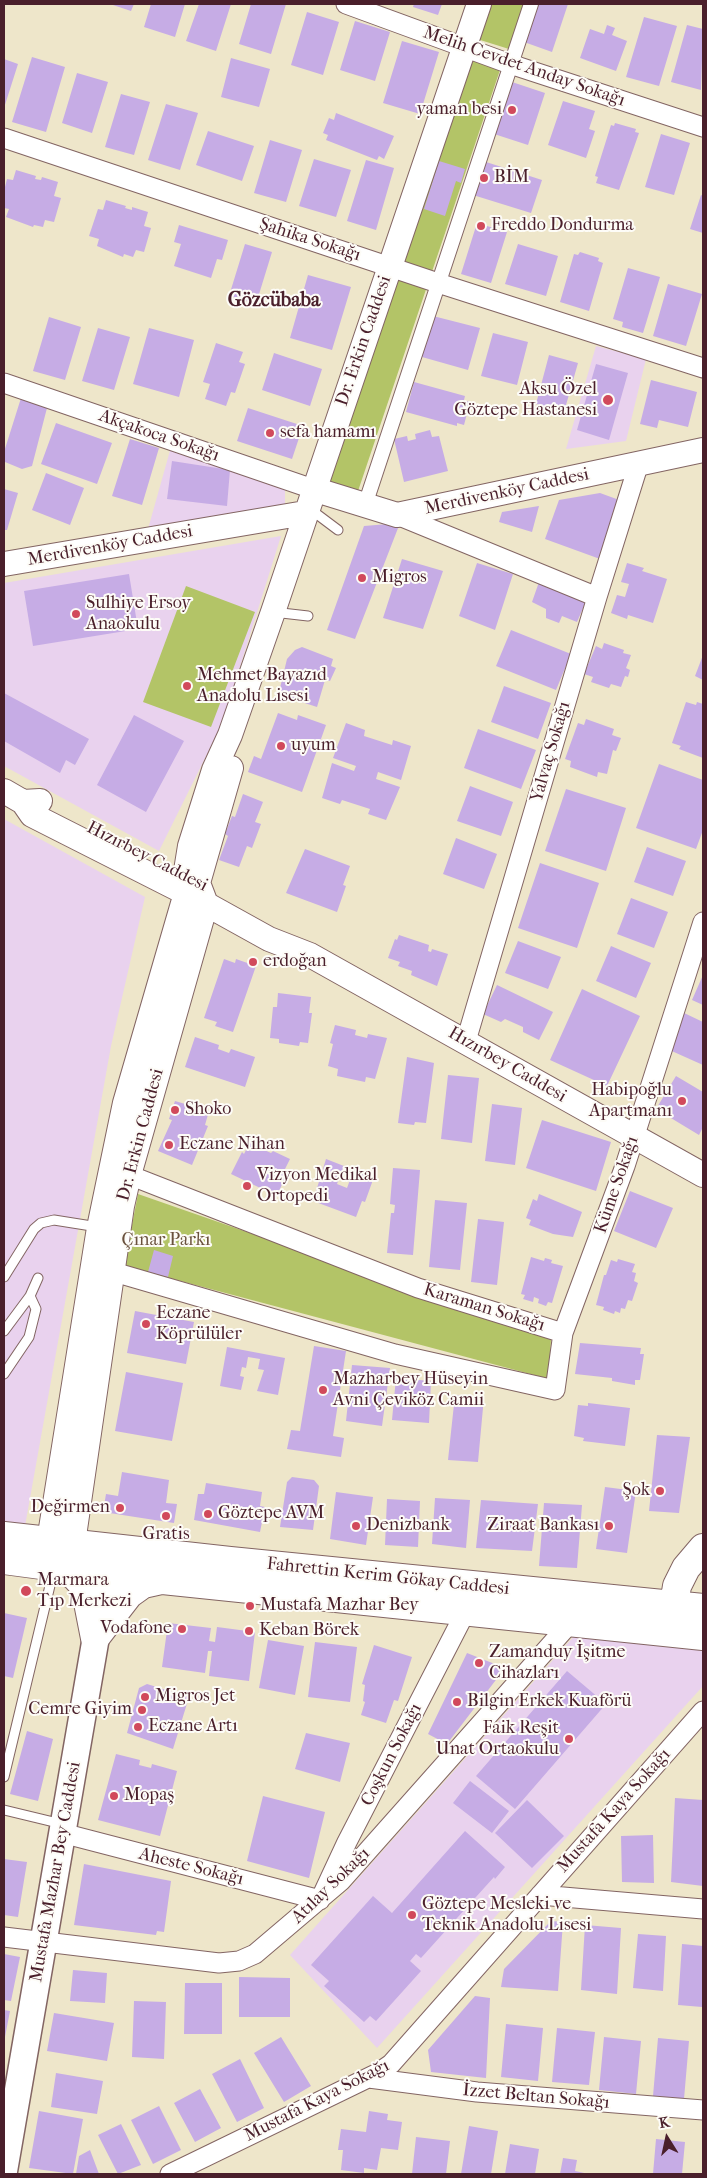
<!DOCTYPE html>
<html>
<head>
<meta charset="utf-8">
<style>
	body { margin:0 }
	#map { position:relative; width:707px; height:2178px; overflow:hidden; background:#eee6ca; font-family:"IM FELL French Canon",serif }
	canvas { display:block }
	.frame { position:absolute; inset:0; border:5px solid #4a1f2b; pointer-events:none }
	.north { position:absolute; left:642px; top:2113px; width:50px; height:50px; -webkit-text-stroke:4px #fdfcf7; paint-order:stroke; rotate:350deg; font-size:14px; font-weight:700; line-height:20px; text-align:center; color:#4a1f2b }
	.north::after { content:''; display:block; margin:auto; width:18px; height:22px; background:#4a1f2b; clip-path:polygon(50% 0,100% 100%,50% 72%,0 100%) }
</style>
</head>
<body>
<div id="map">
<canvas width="707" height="2178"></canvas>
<div class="frame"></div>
<div class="north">K</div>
</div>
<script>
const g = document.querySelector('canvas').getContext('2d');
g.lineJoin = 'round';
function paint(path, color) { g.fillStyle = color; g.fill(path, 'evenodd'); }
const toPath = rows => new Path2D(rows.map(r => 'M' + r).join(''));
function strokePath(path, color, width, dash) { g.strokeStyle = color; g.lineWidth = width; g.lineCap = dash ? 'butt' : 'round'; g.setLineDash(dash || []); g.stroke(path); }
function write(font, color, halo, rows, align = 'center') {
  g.font = font + ' "IM FELL French Canon",serif'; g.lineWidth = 4; g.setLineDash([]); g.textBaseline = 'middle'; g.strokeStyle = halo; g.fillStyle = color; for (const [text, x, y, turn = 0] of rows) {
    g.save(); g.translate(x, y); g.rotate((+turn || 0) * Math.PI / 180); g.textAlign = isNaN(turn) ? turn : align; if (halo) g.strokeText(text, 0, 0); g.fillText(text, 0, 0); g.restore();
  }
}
const built = toPath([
	[596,346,646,359,626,441,566,449],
	[171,447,285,486,285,504,148,529],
	[281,536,222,724,159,851,4,766,4,583],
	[4,819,145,897,111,1046,25,1526,4,1524],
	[576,1634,703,1646,703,1686,377,2048,290,1955]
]);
const green = toPath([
	[489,4,524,4,509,49,477,39],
	[466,58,500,70,357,494,323,487],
	[186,586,255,612,211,727,143,702],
	[138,1194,551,1338,549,1379,124,1266]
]);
const building = toPath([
	[110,4,134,4,131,11],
	[151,4,185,4,175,37,144,27],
	[199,4,231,4,216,51,186,41],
	[251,4,286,4,271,54,239,44],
	[414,4,442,4,438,15,413,7],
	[537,4,568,4,552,52,524,42],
	[307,12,339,22,323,75,291,65],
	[644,17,677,26,659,86,626,77],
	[355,21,390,32,375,81,340,70],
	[607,25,615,28,612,35,627,41,616,71,580,58,590,29,604,34],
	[687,25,703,29,701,90,671,82],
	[402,41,439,52,420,114,383,103],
	[32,57,65,67,46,132,12,122],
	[231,58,270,69,259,107,221,97],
	[4,59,18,64,4,108],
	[77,73,108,82,92,133,62,123],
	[509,81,545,93,528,145,491,133],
	[121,94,150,102,134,155,105,147],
	[563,101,595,111,589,129,595,131,586,158,548,145],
	[166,104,198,113,180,170,148,160],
	[336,113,394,136,384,159,379,156,377,160,326,140,328,135,323,133,329,118,334,120],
	[615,123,636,129,635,132,639,133,619,190,596,183,598,177,595,176,611,125,614,126],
	[208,131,254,146,242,181,196,165],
	[661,134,690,143,674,195,645,187],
	[270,140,302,150,286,202,254,193],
	[314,159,351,170,336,217,299,206],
	[366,160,394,168,376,230,347,221],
	[439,161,465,169,461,183,456,181,445,216,424,209],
	[483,161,542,180,531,213,473,195],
	[16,170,36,176,35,179,41,180,42,177,58,182,54,196,61,198,54,222,45,220,43,227,34,225,33,227,6,217,9,209,4,208,4,191,7,179,13,180],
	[701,195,703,196,703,233,690,229],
	[106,200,126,206,125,208,132,210,132,207,148,212,144,226,151,228,144,252,136,250,133,257,124,254,123,257,97,246,99,239,89,236,98,209,103,210],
	[477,223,507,232,491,283,461,274],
	[179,225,228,240,222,260,217,259,211,278,174,266,181,244,174,242],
	[245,244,272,252,256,304,229,296],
	[518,244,558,256,546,296,505,284],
	[580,252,599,258,598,261,603,263,589,311,560,302,574,254,578,255],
	[628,268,660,277,643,333,622,327,623,322,613,319],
	[308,275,351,287,332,350,290,338],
	[668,284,702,294,686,346,653,336],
	[433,316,480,328,468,370,422,357],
	[49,317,81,327,65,380,33,371],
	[98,328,130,337,114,390,82,381],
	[149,328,194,340,179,397,133,384],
	[493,333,528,342,517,385,481,376],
	[216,343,243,352,239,362,245,364,235,393,231,392,226,406,205,399,210,384,203,382],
	[274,353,322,369,310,406,262,390],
	[549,355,578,363,564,412,536,404],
	[596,364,628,373,609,440,577,430],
	[651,380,697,392,688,427,659,420,657,428,640,424],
	[414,382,465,396,464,400,470,402,464,425,457,423,457,426,406,412],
	[21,398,47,408,32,466,22,469,5,462,4,452],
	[248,408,303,426,292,459,237,441],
	[56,423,112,443,97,484,41,464],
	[430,430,432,437,439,436,448,471,404,482,394,439,407,436,408,441,416,439,415,434],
	[130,439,159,448,142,505,112,496],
	[172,461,230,470,227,506,167,499],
	[46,473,84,488,70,525,32,510],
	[4,489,18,493,7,530,4,530],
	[600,493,622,501,600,559,545,539,559,500],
	[539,506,532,532,499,522,502,512],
	[400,523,355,639,327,630,364,526],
	[402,559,443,571,423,629,383,618],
	[477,563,513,574,495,630,459,616],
	[627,563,644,568,642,571,667,579,653,623,628,615,627,619,611,613,617,595,625,597,629,584,621,582],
	[129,574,138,629,33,646,24,591],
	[539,582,586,601,577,622,562,616,559,623,546,618,546,609,532,602],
	[511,630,571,654,556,690,496,666],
	[604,643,624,650,623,653,631,655,626,668,630,670,628,677,625,676,621,687,611,684,609,688,591,682,593,677,584,674,596,646,602,649],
	[302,647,333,659,331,666,336,668,330,681,325,680,317,707,283,696,280,688,287,659,295,650],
	[703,655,703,680,695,676],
	[504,686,551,703,538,739,491,722],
	[4,693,89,739,75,765,66,760,60,773,4,741],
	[686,702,696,705,697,702,703,704,703,758,679,749,681,746,672,743],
	[278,713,297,720,298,715,326,725,302,792,248,772,254,756,261,759],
	[134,715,184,741,146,812,97,785],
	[586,719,614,729,612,735,621,738,616,751,613,750,607,774,598,772,597,777,570,767,571,761,565,759,578,723,584,725],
	[346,723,365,730,364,736,392,745,393,740,411,746,401,780,378,772,376,779,400,787,386,820,368,814,370,809,342,800,340,804,322,798,332,763,354,771,356,766,333,758],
	[478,729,536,750,521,789,464,768],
	[659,764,703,780,703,830,696,849,636,828],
	[470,786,513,802,501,836,457,821],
	[566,789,626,808,606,871,545,851],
	[243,794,263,802,255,822,261,824,252,848,247,846,239,867,219,860,228,836,225,834,232,816,235,817],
	[456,838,497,854,484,889,443,874],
	[647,847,686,861,673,896,634,882],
	[305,849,350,866,343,885,346,886,337,912,286,893],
	[540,863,599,883,577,948,518,928],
	[631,898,668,912,654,948,617,934],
	[399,935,429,945,428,951,431,952,432,949,448,954,437,986,411,975,412,971,398,966,400,962,388,958,395,939,397,940],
	[518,941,561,957,548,989,505,973],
	[611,946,651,963,636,998,596,981],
	[224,959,235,963,236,959,256,966,233,1032,215,1026,217,1022,204,1018],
	[703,975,703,1005,692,1000],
	[497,985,553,1012,539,1040,523,1032,523,1027,505,1019,501,1022,483,1014],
	[582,989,640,1016,607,1086,550,1060],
	[278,993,311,997,309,1013,312,1013,308,1043,300,1042,299,1046,279,1043,279,1039,270,1038,273,1007,277,1007],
	[682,1012,703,1022,703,1065,665,1048],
	[335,1025,356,1030,355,1035,367,1038,368,1034,387,1038,375,1079,366,1077,365,1082,337,1076,338,1069,328,1066,333,1044,330,1043],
	[195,1037,219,1045,218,1049,229,1053,231,1049,255,1057,245,1087,185,1067],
	[407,1057,434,1063,426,1123,415,1122,414,1125,398,1123],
	[448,1075,479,1078,472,1143,441,1139],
	[676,1076,703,1092,703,1127,699,1135,656,1109],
	[175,1101,209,1111,205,1125,208,1126,192,1165,158,1151,172,1120,169,1119],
	[492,1104,522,1108,515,1165,485,1161],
	[542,1120,611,1142,596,1191,526,1168],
	[251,1140,264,1146,262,1149,271,1153,273,1151,290,1159,283,1173,286,1175,277,1196,231,1174,242,1152,244,1154],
	[326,1159,344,1166,337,1184,347,1188,354,1169,374,1177,365,1202,362,1201,356,1217,313,1201],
	[393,1168,420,1170,413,1255,387,1253,391,1213,394,1213,395,1205,390,1204],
	[630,1191,673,1208,656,1248,614,1231],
	[539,1194,582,1212,573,1237,553,1234,529,1225,531,1220,526,1218,533,1199,537,1201],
	[435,1200,467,1203,460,1270,429,1267],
	[478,1219,504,1222,497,1285,471,1282],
	[154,1250,173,1256,168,1277,148,1272],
	[531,1257,544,1261,545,1258,552,1260,551,1263,563,1266,552,1303,548,1302,546,1306,538,1303,539,1299,534,1297,533,1302,523,1299,525,1295,521,1294],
	[618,1259,635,1264,632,1272,636,1273,634,1281,638,1283,632,1301,628,1300,625,1309,621,1308,620,1313,615,1311,614,1314,603,1310,604,1307,596,1305,604,1275,606,1275,611,1260,617,1262],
	[135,1311,194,1322,186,1364,127,1353],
	[580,1343,641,1348,640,1354,644,1354,640,1380,635,1380,635,1385,612,1381,612,1378,575,1374],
	[314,1346,346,1351,333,1436,344,1438,341,1457,287,1449,291,1430,300,1431],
	[227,1347,285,1358,278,1395,257,1391,264,1370,258,1369,260,1359,248,1357,246,1368,242,1367,240,1376,244,1377,241,1390,220,1386],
	[352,1365,390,1368,382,1426,346,1421],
	[126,1372,183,1383,172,1441,115,1431],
	[396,1378,431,1381,429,1423,392,1420],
	[455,1395,484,1397,478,1462,448,1460],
	[588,1403,630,1408,625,1446,583,1441,584,1438,574,1436,578,1405,588,1406],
	[657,1435,690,1437,679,1513,649,1511],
	[122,1472,169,1480,166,1503,177,1504,174,1523,103,1512,106,1494,118,1496],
	[292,1477,314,1480,319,1486,313,1530,280,1527,287,1482],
	[206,1483,262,1492,260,1506,265,1507,260,1532,194,1520,198,1494,204,1494],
	[605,1487,636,1491,627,1553,596,1549],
	[336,1492,373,1497,366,1545,330,1539],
	[435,1498,470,1500,466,1548,432,1544],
	[387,1499,420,1501,418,1547,385,1545],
	[481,1500,538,1504,532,1551,476,1548],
	[544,1503,582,1505,577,1568,539,1566],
	[4,1613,27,1618,13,1678,4,1676],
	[168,1623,211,1628,209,1641,215,1642,217,1627,255,1632,249,1681,209,1676,212,1651,208,1651,205,1673,162,1667],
	[268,1640,304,1646,295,1695,259,1688],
	[315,1642,357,1647,350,1702,308,1697],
	[374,1645,412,1657,398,1701,394,1700,386,1723,361,1715,365,1702,363,1701,365,1685,362,1684],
	[467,1653,505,1668,447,1744,428,1734],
	[567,1671,606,1704,515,1809,476,1776],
	[147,1684,189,1697,173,1749,127,1733,139,1688],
	[27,1731,53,1739,38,1801,10,1794],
	[306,1733,350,1743,340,1782,295,1769],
	[116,1754,140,1760,139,1765,151,1768,152,1764,177,1771,160,1836,98,1820],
	[470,1781,509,1811,492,1833,453,1803],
	[263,1796,325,1812,309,1878,247,1861],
	[675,1798,703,1800,703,1886,671,1882],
	[527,1800,564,1836,532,1868,495,1833],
	[465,1831,505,1867,495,1879,494,1877,421,1958,416,1954,410,1961,421,1971,376,2021,370,2016,364,2022,324,1986,329,1981,311,1965,373,1896,392,1913],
	[653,1835,654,1883,622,1882,621,1836],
	[4,1859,27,1862,18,1917,4,1915],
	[84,1864,171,1881,164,1932,157,1931,156,1935,74,1925],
	[551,1921,563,1922,558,1991,501,1987,504,1969],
	[585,1925,621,1928,617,1994,581,1990],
	[638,1934,666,1936,663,1991,633,1988],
	[682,1944,703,1946,702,2007,678,2005],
	[4,1954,20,1957,11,2001,4,2000],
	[73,1970,107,1973,105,2003,70,2001],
	[239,1977,290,1978,290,2017,239,2017],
	[185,1983,222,1983,222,2034,184,2034],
	[475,1996,490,1998,486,2078,431,2072,428,2050],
	[134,2001,166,2002,164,2059,132,2057],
	[4,2010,10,2011,5,2037,4,2037],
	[54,2013,114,2023,107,2061,47,2051],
	[506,2024,543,2028,538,2081,501,2077],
	[557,2028,595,2032,589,2085,552,2082],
	[281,2037,311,2086,284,2102,254,2053],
	[604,2037,641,2041,636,2094,599,2090],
	[658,2038,689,2041,684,2099,653,2096],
	[240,2059,264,2108,237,2122,212,2074],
	[56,2073,103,2081,97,2114,51,2107],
	[200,2089,221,2128,195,2142,174,2103],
	[159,2106,181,2150,153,2164,131,2120],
	[39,2111,83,2119,73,2174,29,2168],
	[369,2111,388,2114,387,2120,402,2122,398,2150,381,2148,377,2170,364,2168,364,2173,341,2170,343,2150,338,2150,341,2129,366,2132],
	[121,2124,141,2165,118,2174,98,2135],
	[469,2126,498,2131,491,2174,461,2174],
	[416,2137,450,2141,446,2174,412,2174],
	[656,2139,685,2142,682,2174,653,2174],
	[510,2144,539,2149,535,2174,505,2174],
	[90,2150,99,2174,76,2174,79,2156],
	[563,2158,577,2160,575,2171,589,2174,560,2174]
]);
const service = toPath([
	[310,509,338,530],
	[273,612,308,616],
	[4,1277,34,1229,41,1223,54,1220,98,1227],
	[4,1331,30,1296,38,1278],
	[4,1374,29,1337,36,1309,30,1296],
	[4,1777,54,1569],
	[4,1810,62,1824]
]);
const pedestrian = toPath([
	[365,505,531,4]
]);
const minor = toPath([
	[346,4,510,64,703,127],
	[4,138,438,283,703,368],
	[4,383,313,489],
	[397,515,597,597],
	[466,1041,597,597,639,463],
	[129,1175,418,1288,563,1333],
	[100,1268,395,1354,555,1390,563,1333,625,1166,703,922],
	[62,1833,320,1900,347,1842,466,1611],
	[540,1895,703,1909],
	[4,1937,219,1963,239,1961,255,1954,341,1881,571,1622],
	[369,2078,477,2092,703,2110],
	[170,2174,378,2073,391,2064,703,1711]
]);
const tertiary = toPath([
	[313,489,397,515,703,450],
	[4,564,305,513],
	[4,791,23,802,40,801],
	[23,802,32,815,186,893,269,939,310,955,703,1175],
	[49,1541,99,1228,125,1103,186,893,185,877,190,846,214,770,230,735,273,612,479,4],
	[67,1560,73,1543,122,1206,129,1175,206,904,198,883,231,768]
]);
const secondary = toPath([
	[4,2171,107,1573,90,1559]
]);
const primary = toPath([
	[4,1536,230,1561,703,1608],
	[4,1560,124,1576,703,1636],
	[58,1568,74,1575,85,1587,95,1638],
	[686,1618,674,1605,677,1586,686,1568,703,1548],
	[95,1638,129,1594,143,1584,161,1580]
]);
const markers = [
	[512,110,5,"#d1495b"],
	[484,178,5,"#d1495b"],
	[481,226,5,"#d1495b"],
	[608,400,6,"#d1495b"],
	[270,433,5,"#d1495b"],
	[362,578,5,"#d1495b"],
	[76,614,5,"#d1495b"],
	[187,686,5,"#d1495b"],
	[281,746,5,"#d1495b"],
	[253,962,5,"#d1495b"],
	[682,1101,5,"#d1495b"],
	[175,1110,5,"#d1495b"],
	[169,1145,5,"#d1495b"],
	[247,1186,5,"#d1495b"],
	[146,1324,5,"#d1495b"],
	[323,1390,5,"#d1495b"],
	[660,1491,5,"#d1495b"],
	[120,1508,5,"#d1495b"],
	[208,1514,5,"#d1495b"],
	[166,1516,5,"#d1495b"],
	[356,1526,5,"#d1495b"],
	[609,1526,5,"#d1495b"],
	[26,1591,6,"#d1495b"],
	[250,1606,5,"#d1495b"],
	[182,1629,5,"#d1495b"],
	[249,1631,5,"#d1495b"],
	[479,1663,5,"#d1495b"],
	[145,1697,5,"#d1495b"],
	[457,1702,5,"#d1495b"],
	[142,1710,5,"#d1495b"],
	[138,1727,5,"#d1495b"],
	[569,1739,5,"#d1495b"],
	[114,1796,5,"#d1495b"],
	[412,1915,5,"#d1495b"]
];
const streetNames = [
	["Melih Cevdet Anday Sokağı",524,67,19],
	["Şahika Sokağı",310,240,18],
	["Dr. Erkin Caddesi",364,341,-71],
	["Akçakoca Sokağı",159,436,19],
	["Merdivenköy Caddesi",507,492,-12],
	["Merdivenköy Caddesi",110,546,-10],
	["Yalvaç Sokağı",551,752,-74],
	["Hızırbey Caddesi",147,857,27],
	["Hızırbey Caddesi",507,1065,30],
	["Dr. Erkin Caddesi",141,1135,-75],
	["Küme Sokağı",617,1185,-71],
	["Karaman Sokağı",484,1308,17],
	["Fahrettin Kerim Gökay Caddesi",388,1577,6],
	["Coşkun Sokağı",392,1755,-63],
	["Mustafa Kaya Sokağı",614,1811,-48],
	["Aheste Sokağı",191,1867,14],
	["Mustafa Mazhar Bey Caddesi",56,1872,-80],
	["Atılay Sokağı",331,1886,-44],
	["İzzet Beltan Sokağı",536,2097,5],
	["Mustafa Kaya Sokağı",317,2101,-27]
];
const poiNames = [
	["yaman besi",502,110,"right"],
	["BİM",494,178],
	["Freddo Dondurma",491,226],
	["Aksu Özel",597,390,"right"],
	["Göztepe Hastanesi",597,411,"right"],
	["sefa hamamı",280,433],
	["Migros",372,578],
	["Sulhiye Ersoy",86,604],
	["Anaokulu",86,625],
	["Mehmet Bayazıd",197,676],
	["Anadolu Lisesi",197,697],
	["uyum",291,746],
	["erdoğan",263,962],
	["Habipoğlu",672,1091,"right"],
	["Apartmanı",672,1112,"right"],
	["Shoko",185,1110],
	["Eczane Nihan",179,1145],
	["Vizyon Medikal",257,1176],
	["Ortopedi",257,1197],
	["Eczane",156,1314],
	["Köprülüler",156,1335],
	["Mazharbey Hüseyin",333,1380],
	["Avni Çeviköz Camii",333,1401],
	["Şok",650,1491,"right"],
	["Değirmen",110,1508,"right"],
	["Göztepe AVM",218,1514],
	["Denizbank",366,1526],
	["Ziraat Bankası",599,1526,"right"],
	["Gratis",166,1535,"center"],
	["Marmara",37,1581],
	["Tıp Merkezi",37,1602],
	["Mustafa Mazhar Bey",260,1606],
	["Vodafone",172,1629,"right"],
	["Keban Börek",259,1631],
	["Zamanduy İşitme",489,1653],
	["Cihazları",489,1674],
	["Migros Jet",155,1697],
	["Bilgin Erkek Kuaförü",467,1702],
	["Cemre Giyim",132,1710,"right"],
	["Eczane Artı",148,1727],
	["Faik Reşit",559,1729,"right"],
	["Unat Ortaokulu",559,1750,"right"],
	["Mopaş",124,1796],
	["Göztepe Mesleki ve",422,1905],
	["Teknik Anadolu Lisesi",422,1926]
];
const parkNames = [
	["Çınar Parkı",166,1241]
];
const quarterNames = [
	["Gözcübaba",274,301]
];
paint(built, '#e9d2ee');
paint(green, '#b3c467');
paint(building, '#c6ace5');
strokePath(service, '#836563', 11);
strokePath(pedestrian, '#836563', 16);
strokePath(minor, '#836563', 21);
strokePath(tertiary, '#836563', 26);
strokePath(secondary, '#836563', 29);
strokePath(primary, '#836563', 30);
strokePath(service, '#fff', 9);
strokePath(pedestrian, '#fff', 14);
strokePath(minor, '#fff', 19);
strokePath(tertiary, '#fff', 24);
strokePath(secondary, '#fff', 26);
strokePath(primary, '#fff', 28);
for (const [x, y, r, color] of markers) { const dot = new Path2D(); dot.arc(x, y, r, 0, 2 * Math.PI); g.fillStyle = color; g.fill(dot); strokePath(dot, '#fdfcf7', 2); }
write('18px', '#4a1f2b', '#fdfcf7', streetNames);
write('18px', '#4a1f2b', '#fdfcf7', poiNames, 'left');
write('18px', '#6a513d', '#fdfcf7', parkNames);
write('bold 20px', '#4a1f2b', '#fdfcf7', quarterNames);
</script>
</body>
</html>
